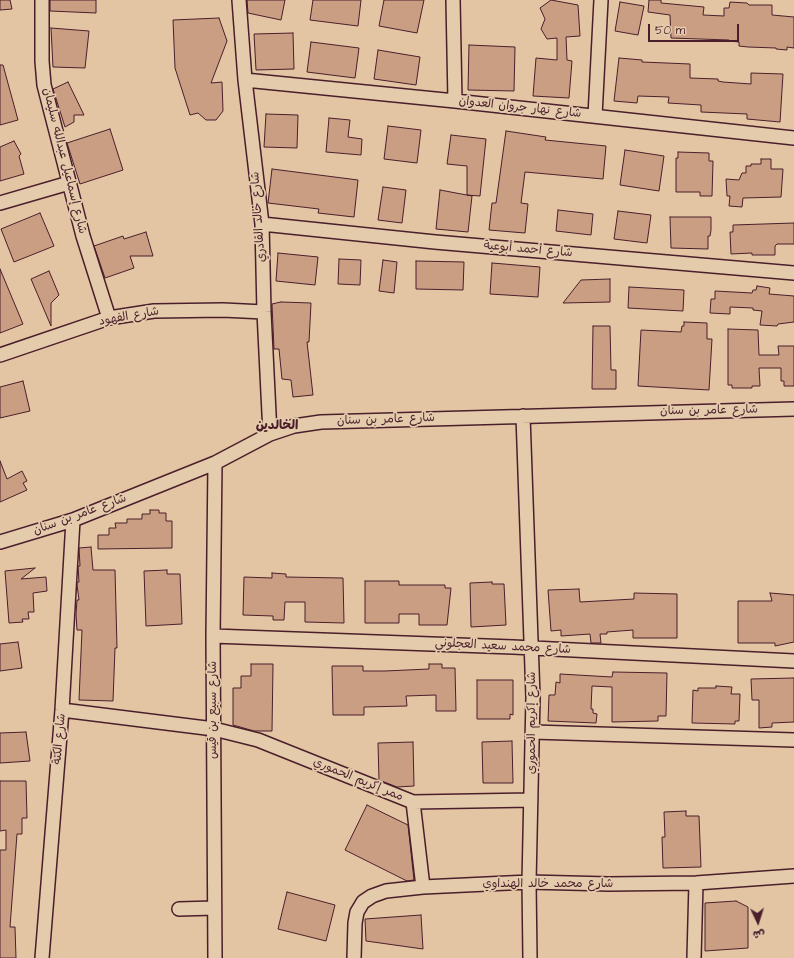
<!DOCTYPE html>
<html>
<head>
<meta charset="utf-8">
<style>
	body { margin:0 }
	#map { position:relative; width:794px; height:958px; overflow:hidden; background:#e3c5a4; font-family:"Architects Daughter","Playpen Sans Arabic",sans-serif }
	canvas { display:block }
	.north { position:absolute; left:738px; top:902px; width:40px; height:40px; -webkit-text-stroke:3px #e4cbac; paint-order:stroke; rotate:176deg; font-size:11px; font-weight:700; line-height:16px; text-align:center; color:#4a1f2b }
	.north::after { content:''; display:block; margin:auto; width:14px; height:18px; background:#4a1f2b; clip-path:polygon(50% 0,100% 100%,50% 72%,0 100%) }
	.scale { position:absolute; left:648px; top:24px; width:91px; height:18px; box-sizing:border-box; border:2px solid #4a1f2b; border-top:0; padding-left:5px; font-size:12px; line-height:14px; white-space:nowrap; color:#4a1f2b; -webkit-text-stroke:3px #e4cbac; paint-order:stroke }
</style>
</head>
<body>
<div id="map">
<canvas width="794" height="958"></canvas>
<div class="north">ش</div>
<div class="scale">50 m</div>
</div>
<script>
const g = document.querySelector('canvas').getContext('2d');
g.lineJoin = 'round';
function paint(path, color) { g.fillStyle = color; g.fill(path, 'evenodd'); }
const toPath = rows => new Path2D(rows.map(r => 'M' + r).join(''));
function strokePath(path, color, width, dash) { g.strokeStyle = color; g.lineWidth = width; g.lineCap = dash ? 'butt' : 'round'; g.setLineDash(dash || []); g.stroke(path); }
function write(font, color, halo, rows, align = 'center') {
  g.font = font + ' "Architects Daughter","Playpen Sans Arabic",sans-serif'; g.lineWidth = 3.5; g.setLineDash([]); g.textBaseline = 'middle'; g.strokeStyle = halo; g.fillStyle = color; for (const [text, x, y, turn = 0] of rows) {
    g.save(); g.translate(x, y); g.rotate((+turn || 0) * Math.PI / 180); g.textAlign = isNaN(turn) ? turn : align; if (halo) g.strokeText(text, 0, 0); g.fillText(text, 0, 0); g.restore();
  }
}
const building = toPath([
	[0,0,10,0,12,9,0,10,0,0],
	[50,0,96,0,96,13,50,11,50,0],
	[247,0,285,0,281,20,248,13,247,0],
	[313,0,361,0,358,26,310,20,313,0],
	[384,0,424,0,417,33,379,26,384,0],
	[551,0,578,5,580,36,566,37,567,60,572,61,569,98,533,96,536,58,557,60,557,38,547,39,541,29,545,19,540,8,551,0],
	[649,0,661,0,661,3,704,7,703,15,724,16,724,8,729,8,730,2,747,3,749,5,772,5,772,15,794,17,794,48,787,47,787,50,776,49,776,48,748,47,739,46,739,42,729,41,729,40,671,38,670,15,648,12,649,0],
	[620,2,644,6,638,35,615,31,620,2],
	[219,18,227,41,211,83,222,82,223,111,216,120,206,120,198,113,190,115,175,68,173,20,219,18],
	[51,28,89,31,85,68,53,67,51,28],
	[293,33,294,69,256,70,254,34,293,33],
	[311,42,359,48,355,78,307,72,311,42],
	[469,45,515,47,514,91,468,90,469,45],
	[378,50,420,57,416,85,374,79,378,50],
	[619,58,642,60,642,62,690,64,690,78,718,79,718,81,723,82,751,84,751,73,783,74,780,122,747,119,747,114,701,112,701,105,668,103,669,97,638,96,637,103,614,101,619,58],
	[0,65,3,65,18,120,0,125,0,65],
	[68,82,84,115,74,115,74,122,65,127,53,89,68,82],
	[266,114,298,115,297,148,264,147,266,114],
	[329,118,350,120,348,137,362,139,361,155,326,152,329,118],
	[388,126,421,130,417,163,384,159,388,126],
	[110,129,123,170,80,184,67,143,110,129],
	[506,131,546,137,545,140,606,146,603,179,525,172,521,203,528,204,525,233,489,230,492,203,496,203,506,131],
	[451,135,486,139,480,196,467,195,467,166,447,164,451,135],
	[14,141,21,154,19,156,24,174,0,181,0,147,14,141],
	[625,150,664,156,659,191,620,185,625,150],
	[678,152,709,153,709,161,713,161,712,196,700,196,700,192,676,192,676,158,678,158,678,152],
	[761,159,771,159,771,169,783,169,781,197,743,198,742,207,729,206,730,196,727,196,726,179,739,180,742,173,746,173,746,166,751,166,751,164,761,164,761,159],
	[272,169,358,180,354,217,318,213,319,209,268,203,272,169],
	[383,187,406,190,402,223,378,220,383,187],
	[440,190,472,196,468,232,436,229,440,190],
	[558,210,593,214,591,235,556,231,558,210],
	[618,211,651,215,647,243,614,239,618,211],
	[40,213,54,246,14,262,1,229,40,213],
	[670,217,711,217,711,230,710,236,708,236,708,249,671,248,670,217],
	[794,223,794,244,777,244,775,246,775,255,752,255,752,253,731,254,730,232,733,232,733,225,794,223],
	[146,232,153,256,130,256,134,268,105,278,94,246,123,236,124,239,146,232],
	[278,253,318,257,315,285,276,281,278,253],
	[339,259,361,260,360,285,338,284,339,259],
	[383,260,397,262,394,293,379,291,383,260],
	[416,261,464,262,463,290,416,289,416,261],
	[492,263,540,267,538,297,490,294,492,263],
	[0,269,23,324,0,333,0,269],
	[49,271,59,295,51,303,51,326,31,279,49,271],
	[610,279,610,302,563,303,581,280,610,279],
	[757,286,770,288,769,294,794,296,794,322,778,324,777,326,760,325,762,311,753,310,753,308,730,307,730,314,710,313,711,299,715,299,715,291,752,293,753,290,756,290,757,286],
	[629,287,684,290,683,311,628,308,629,287],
	[281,302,311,303,309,342,307,342,313,395,293,397,291,380,282,379,279,349,274,349,272,304,281,302],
	[684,322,707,323,707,339,712,339,709,390,638,386,641,330,681,332,682,326,684,326,684,322],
	[593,326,610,326,611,370,616,370,616,389,592,389,593,326],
	[728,329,758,330,759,355,779,355,778,346,794,346,794,386,784,386,784,381,781,381,781,368,759,368,760,386,752,386,752,388,732,388,732,385,728,385,728,329],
	[23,381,30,411,0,418,0,387,23,381],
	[0,461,7,479,22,471,27,481,23,483,27,490,0,502,0,461],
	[150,510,159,510,159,513,166,513,166,521,172,521,172,548,98,549,98,535,109,535,109,528,116,528,115,523,127,523,127,519,142,519,142,514,150,514,150,510],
	[91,547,93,570,115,570,117,648,115,648,113,701,79,700,82,630,77,630,76,614,77,600,79,600,77,585,77,582,79,582,78,566,80,566,79,548,91,547],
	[35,568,21,579,46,577,47,591,33,593,34,612,28,612,29,619,22,619,23,622,9,623,5,571,35,568],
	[167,570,167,574,180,574,182,624,146,626,144,571,167,570],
	[272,573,286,574,286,577,343,578,344,623,305,622,305,602,285,602,284,620,273,620,273,616,243,615,244,577,272,578,272,573],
	[365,581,399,581,399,585,445,585,445,588,451,588,447,625,419,625,419,614,399,614,399,623,365,623,365,581],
	[492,582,492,584,504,584,506,625,471,627,470,583,492,582],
	[579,589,580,602,634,599,634,593,677,594,677,638,633,638,633,630,607,632,607,634,600,634,601,643,591,643,590,634,561,636,561,630,551,631,548,590,579,589],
	[770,593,794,595,794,642,775,646,775,643,738,643,738,601,772,601,770,593],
	[18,642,22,668,0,671,0,644,18,642],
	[251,664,273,664,272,731,254,731,233,725,233,688,241,688,241,676,251,676,251,664],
	[429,664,442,664,442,668,455,668,456,711,436,711,436,695,406,696,407,706,364,707,364,715,333,715,332,666,363,666,363,671,385,671,429,669,429,664],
	[613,672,667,673,666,716,658,716,658,721,612,722,612,687,592,686,591,709,593,709,593,713,597,714,596,723,548,721,549,695,555,695,556,682,560,683,560,674,612,677,613,672],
	[794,678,794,722,772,723,772,727,759,728,759,700,752,700,751,679,794,678],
	[477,680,513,680,513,715,510,714,510,719,477,719,477,680],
	[716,686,732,687,731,694,740,694,739,721,735,721,735,724,692,723,693,690,698,691,698,688,716,688,716,686],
	[26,732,30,761,0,763,0,733,26,732],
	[512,741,513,783,483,783,482,742,512,741],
	[413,742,414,786,397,787,379,780,378,743,413,742],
	[0,781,26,781,27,818,22,818,22,834,17,834,10,927,15,927,16,958,0,958,0,850,6,850,6,830,0,831,0,781],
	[367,805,408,825,414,880,407,881,345,850,367,805],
	[686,811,686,816,699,816,701,867,663,868,662,837,665,837,664,812,686,811],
	[287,892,335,905,326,941,278,929,287,892],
	[736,901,748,907,748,948,705,951,705,903,736,901],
	[421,915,423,949,366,941,365,919,421,915]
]);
const minor = toPath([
	[42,0,42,61,44,85,83,236,109,318],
	[239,0,245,80,262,224,264,312,270,434],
	[453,0,455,101],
	[245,80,455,101,794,138],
	[595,116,601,0],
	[0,203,69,183],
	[262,224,435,242,794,273],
	[0,355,109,318,154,311,223,310,264,312],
	[523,416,533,697,529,882,530,958],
	[215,463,213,636,215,958],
	[0,542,73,520,215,463,270,434,294,426,321,422,794,409],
	[213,636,513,647,794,661],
	[62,710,214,729,258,740,413,802,531,800],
	[533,732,794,740],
	[413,802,423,887],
	[179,909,214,908],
	[42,958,62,710,73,520],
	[354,958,355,923,357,912,363,902,372,896,386,891,423,887,529,882,609,884,696,883,794,876],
	[694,958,696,883]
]);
const streetNames = [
	["شارع نهار جروان العدوان",520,108,6],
	["شارع إسماعيل عبدالله سليمان",64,161,76],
	["شارع خالد القادري",259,217,-94],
	["شارع أحمد أبوعية",528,250,5],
	["شارع الفهود",129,317,-10],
	["شارع عامر بن سنان",709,411,-1],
	["شارع عامر بن سنان",386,420,-2],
	["شارع عامر بن سنان",80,515,-20],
	["شارع محمد سعيد العجلوني",503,647,3],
	["شارع سبيع بن قيس",213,710,-90],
	["شارع إكريم الحموري",532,723,-90],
	["شارع الكتة",60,739,-85],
	["ممر إكريم الحموري",358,780,22],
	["شارع محمد خالد الهنداوي",548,884]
];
const neighbourhoodNames = [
	["الخالدين",277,426]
];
paint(building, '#ca9e82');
strokePath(building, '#4a1f2b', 1);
strokePath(minor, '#4a1f2b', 16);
strokePath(minor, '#e4cbac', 13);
write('12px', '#4a1f2b', '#e4cbac', streetNames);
write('bold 13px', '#4a1f2b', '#e4cbac', neighbourhoodNames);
</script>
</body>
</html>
